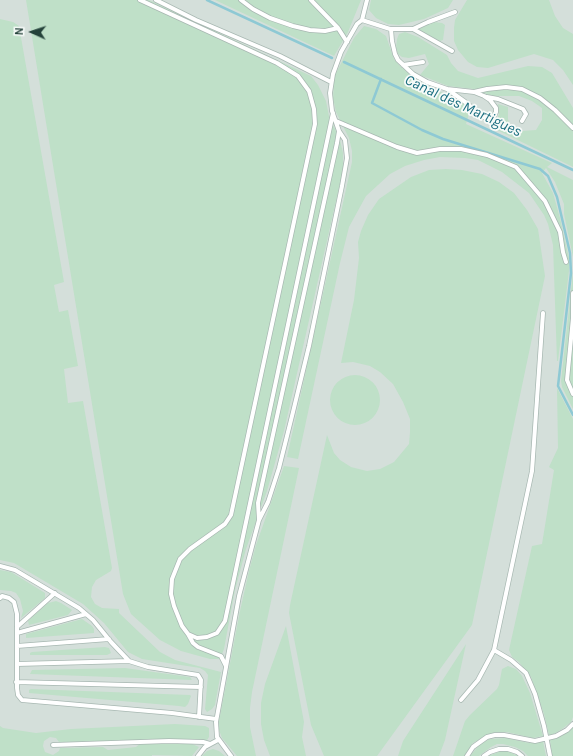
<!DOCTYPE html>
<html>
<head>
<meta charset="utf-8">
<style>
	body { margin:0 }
	#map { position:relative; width:573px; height:756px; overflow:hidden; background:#e6efeb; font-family:Karla,sans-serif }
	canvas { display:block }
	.north { position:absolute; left:12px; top:12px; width:40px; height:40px; -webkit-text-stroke:3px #f7fbf9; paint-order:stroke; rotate:273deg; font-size:11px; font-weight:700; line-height:16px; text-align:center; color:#24423a }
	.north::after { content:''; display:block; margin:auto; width:14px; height:18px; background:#24423a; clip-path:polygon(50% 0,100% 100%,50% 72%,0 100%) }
</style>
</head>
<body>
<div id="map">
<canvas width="573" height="756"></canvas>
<div class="north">N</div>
</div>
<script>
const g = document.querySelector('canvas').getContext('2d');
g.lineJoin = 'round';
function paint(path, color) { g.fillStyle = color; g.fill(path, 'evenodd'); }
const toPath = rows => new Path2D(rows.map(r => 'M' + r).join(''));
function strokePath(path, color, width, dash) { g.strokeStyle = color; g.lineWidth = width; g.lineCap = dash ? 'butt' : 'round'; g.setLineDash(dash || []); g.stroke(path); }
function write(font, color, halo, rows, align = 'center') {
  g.font = font + ' Karla,sans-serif'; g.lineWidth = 3.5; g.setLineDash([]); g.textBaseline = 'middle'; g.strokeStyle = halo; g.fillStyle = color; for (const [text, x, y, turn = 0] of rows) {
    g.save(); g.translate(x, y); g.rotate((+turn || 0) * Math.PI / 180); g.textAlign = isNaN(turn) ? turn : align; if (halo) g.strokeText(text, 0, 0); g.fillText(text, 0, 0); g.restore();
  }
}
const built = toPath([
	[0,0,573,0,573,756,0,756]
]);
const green = toPath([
	[26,0,149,0,311,76,318,85,326,101,329,116,340,140,343,153,343,170,284,431,267,491,246,549,235,590,224,649,220,659,210,659,181,651,160,640,131,614,123,594],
	[215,0,361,0,348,32,334,56],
	[371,0,453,0,448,8,424,19,399,25,388,24,376,18,369,10],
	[467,0,549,0,555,16,563,28,573,34,573,85,563,70,553,60,534,54,488,68,477,67,468,62,458,50,454,41,454,28,455,20],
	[0,19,13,22,19,26,64,282,54,285,59,312,68,310,78,366,64,369,68,403,83,401,112,568,111,571,96,580,92,587,91,597,95,604,102,608,119,609,119,613,160,652,175,660,221,672,215,705,212,709,207,712,205,709,208,675,205,671,200,668,142,659,128,652,104,623,83,604,14,563,0,560],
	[434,22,442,23,445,25,443,40,440,41,420,31,419,29],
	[364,26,376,29,386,36,394,59,400,66,417,81,462,102,470,110,466,124,552,163,547,167,573,180,573,257,564,214,564,204,555,182,546,168,542,173,553,193,560,218,569,258,569,271,558,361,557,361,553,245,548,224,544,215,529,193,502,172,478,160,465,158,440,157,424,160,405,166,390,174,366,196,349,227,340,263,298,459,287,457,352,162,352,151,349,138,336,112,333,98,334,82,335,75,354,38],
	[405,32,418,37,447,55,451,63,458,71,478,78,528,66,542,67,552,73,573,108,573,167,491,127,491,125,496,122,499,114,498,104,508,107,508,119,510,126,522,131,536,130,542,120,542,108,532,101,519,96,492,96,474,89,448,86,420,75,429,64,425,54,409,58,402,57,398,54,396,48,397,39,399,34],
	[446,169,462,170,482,174,499,182,514,193,527,210,538,229,545,276,472,625,377,756,324,756,311,725,289,613,290,605,327,435,334,453,340,460,351,467,367,471,380,469,394,462,409,444,410,432,410,419,403,402,393,384,380,372,370,366,353,362,341,363,354,300,359,258,358,242,361,231,368,215,379,199,411,177,429,170],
	[573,272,573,409,562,387,561,381],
	'330 400a25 25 0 1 1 50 0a25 25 0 1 1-50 0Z',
	[557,388,573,419,573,717,571,722,562,729,552,735,549,735,544,714,531,677,519,662,512,657,509,650,532,546,542,544,554,470,549,467,558,448],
	[284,466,299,468,252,692,250,708,250,727,256,756,237,756,222,738,219,730,219,721,240,611,249,571,256,545],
	[0,570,11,572,45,593,45,598,21,618,23,611,20,599,16,593,11,591,0,590],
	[56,601,61,603,72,610,68,615,29,625,28,621,48,603],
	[82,619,92,626,94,629,94,633,26,638,26,634],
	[286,626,304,722,302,737,306,756,270,756,264,740,261,724,261,703,265,684],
	[466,644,445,740,439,756,398,756,403,741],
	[105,647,109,648,111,653,107,655,30,655,30,653,32,652],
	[508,666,516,669,522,676,530,693,543,736,533,738,507,732,498,732,489,734,473,743,464,756,453,756,465,721,470,715,497,689,499,685,502,669],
	[125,668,190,677,192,680,30,674,32,670],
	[31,689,190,695,191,696,188,704,185,707,179,706,29,693,29,690],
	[175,724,205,726,209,728,209,737,207,740,59,742,56,738,50,737,44,741,43,746,45,752,53,755,59,751,60,748,103,747,108,750,136,747,141,743,190,743,199,747,192,756,152,755,152,756,0,756,0,726,3,728,36,733,71,729],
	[573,727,573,756,552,756,550,740,562,736],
	[506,738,529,743,543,741,546,756,528,756,523,751,515,747,503,744,497,744,491,747,479,756,470,756,480,744,490,739],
	[213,749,219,751,225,756,202,756,207,751],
	[501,751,508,751,518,756,488,756]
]);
const stream = toPath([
	[207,0,332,58],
	[344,62,573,170],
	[381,79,372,103,422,130,443,139,540,169,548,176,557,197,570,253,571,273,558,386,573,415]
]);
const service = toPath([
	[140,0,277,63,298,76,309,91,314,109,315,124,231,515,225,524,190,549,180,559,172,579,171,594,174,606,182,626,188,634,197,638,207,637,217,633,225,621,333,113],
	[156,0,196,20,280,56,331,82],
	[241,0,253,9,270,18,293,26,310,30,325,31,338,28],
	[311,0,338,28,347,42],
	[362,20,390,29,413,29],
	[391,29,392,41,395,54,398,60,413,74,427,82,447,89,468,104,480,116,487,118,494,116,496,112,496,108,490,100,484,96,474,92,447,89],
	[452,51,413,29,428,22,455,12],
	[403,65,423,62],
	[474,92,487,89,506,87,522,89,540,98,555,110,573,128],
	[487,97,498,99,523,109,526,114,522,121],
	[336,121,397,147,417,153,440,149,461,149,487,155,516,167,545,201,560,232,563,252,566,262],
	[573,293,573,318,567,380,573,394],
	[259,520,268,502,279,468,293,412,309,346,342,186,347,158,345,140,339,131],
	[0,566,15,570,79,608,93,620,111,642,129,661,148,667,198,675,201,680,199,717],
	[0,598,2,596,9,598,14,602,17,614,17,688,18,695,22,700,172,713,216,719],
	[17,627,55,593],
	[17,633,86,614],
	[188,634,193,643,198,647,221,656,226,666],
	[17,646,109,639],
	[494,650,511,660,526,673,535,694,544,726,550,756],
	[17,664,129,661],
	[16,682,201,687],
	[461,700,478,680,494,650,532,471,543,313],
	[53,745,169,741,203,742,210,744],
	[198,756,205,747,218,740],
	[231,756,217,737,216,722,239,596,259,520,258,503,337,143,339,131,332,111,330,93,333,74,341,52,357,24,362,20,367,0],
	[467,756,473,747,487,737,495,735,504,735,535,741,556,736,567,730,573,724],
	[484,756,490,752,499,749,508,749,517,752,522,756]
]);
const waterNames = [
	["Canal des Martigues",463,106,25]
];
paint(built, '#d4dfda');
paint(green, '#bfe0c8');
strokePath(stream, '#8ec9d4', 2.5);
strokePath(service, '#a8b8b2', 5.5);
strokePath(service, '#fff', 4);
write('italic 15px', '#1c6f80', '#f7fbf9', waterNames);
</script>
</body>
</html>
